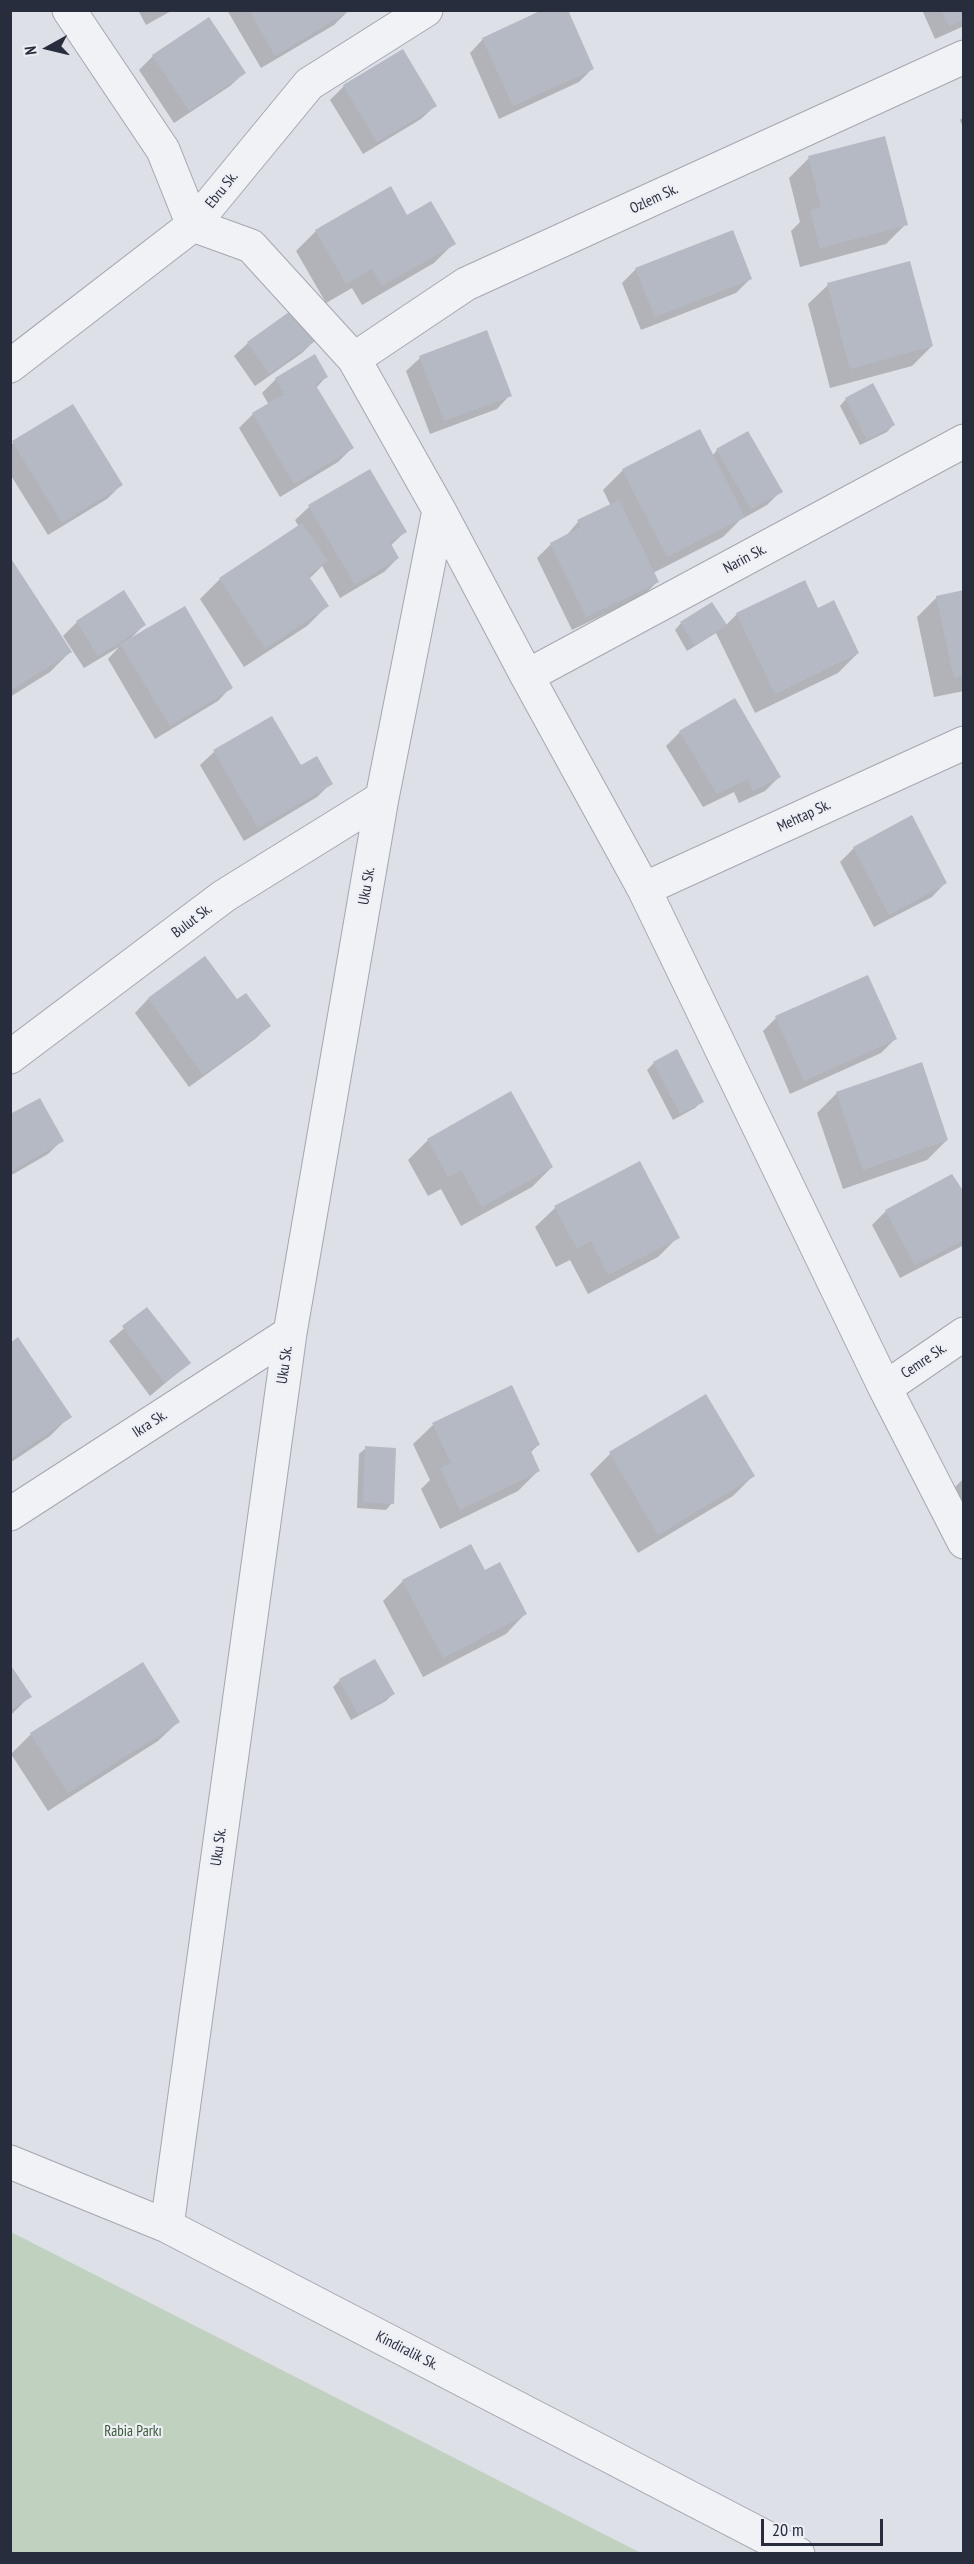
<!DOCTYPE html>
<html>
<head>
<meta charset="utf-8">
<style>
	body { margin:0 }
	#map { position:relative; width:974px; height:2564px; overflow:hidden; background:#dee0e7; font-family:"PT Sans Narrow",sans-serif }
	canvas { display:block }
	.frame { position:absolute; inset:0; border:12px solid #282d3d; pointer-events:none }
	.north { position:absolute; left:18px; top:18px; width:60px; height:60px; -webkit-text-stroke:4px #edeff5; paint-order:stroke; rotate:262deg; font-size:16px; font-weight:700; line-height:24px; text-align:center; color:#282d3d }
	.north::after { content:''; display:block; margin:auto; width:21px; height:27px; background:#282d3d; clip-path:polygon(50% 0,100% 100%,50% 72%,0 100%) }
	.scale { position:absolute; left:761px; top:2519px; width:122px; height:27px; box-sizing:border-box; border:3px solid #282d3d; border-top:0; padding-left:8px; font-size:18px; line-height:21px; white-space:nowrap; color:#282d3d; -webkit-text-stroke:4px #edeff5; paint-order:stroke }
</style>
</head>
<body>
<div id="map">
<canvas width="974" height="2564"></canvas>
<div class="frame"></div>
<div class="north">N</div>
<div class="scale">20 m</div>
</div>
<script>
const g = document.querySelector('canvas').getContext('2d');
g.lineJoin = 'round';
function paint(path, color) { g.fillStyle = color; g.fill(path, 'evenodd'); }
const toPath = rows => new Path2D(rows.map(r => 'M' + r).join(''));
function strokePath(path, color, width, dash) { g.strokeStyle = color; g.lineWidth = width; g.lineCap = dash ? 'butt' : 'round'; g.setLineDash(dash || []); g.stroke(path); }
function write(font, color, halo, rows, align = 'center') {
  g.font = font + ' "PT Sans Narrow",sans-serif'; g.lineWidth = 4.5; g.setLineDash([]); g.textBaseline = 'middle'; g.strokeStyle = halo; g.fillStyle = color; for (const [text, x, y, turn = 0] of rows) {
    g.save(); g.translate(x, y); g.rotate((+turn || 0) * Math.PI / 180); g.textAlign = isNaN(turn) ? turn : align; if (halo) g.strokeText(text, 0, 0); g.fillText(text, 0, 0); g.restore();
  }
}
const green = toPath([
	[11,2232,641,2553,11,2553]
]);
const shadow = toPath([
	[138,10,173,10,146,25],
	[227,10,348,10,348,11,334,25,261,68],
	[922,10,964,10,964,26,935,39],
	[483,39,593,68,579,82,499,119,470,53],
	[153,56,244,73,230,86,174,123,139,70],
	[344,86,435,106,421,119,363,154,330,100],
	[964,116,964,130,960,120],
	[809,158,906,224,886,244,800,267,791,231,800,222,789,178],
	[407,217,454,243,434,263,362,305,352,288,326,303,296,251,316,231],
	[636,269,750,279,736,293,641,330,622,283],
	[828,285,932,346,912,366,830,388,808,304],
	[316,339,302,353,255,386,234,356,248,343],
	[314,356,326,377,316,388,352,448,338,462,280,497,239,428,253,414,269,405,262,393,276,379],
	[420,358,510,395,497,409,430,434,406,371],
	[846,399,893,425,887,432,860,445,840,406],
	[699,431,712,456,717,450,781,491,767,505,740,520,723,537,653,573,657,582,643,596,572,630,537,558,551,544,565,537,578,522,611,506,603,490,623,470],
	[13,443,121,485,107,499,48,535,10,474,10,446],
	[369,471,405,532,390,546,398,558,384,572,340,598,322,566,309,579,327,606,307,626,244,667,200,599,220,579,299,527,295,520,309,507],
	[10,561,70,652,50,672,10,697],
	[964,591,964,691,934,697,917,617,937,597],
	[817,610,858,653,838,673,755,713,716,633,687,651,675,630,681,623,726,625,737,614],
	[77,622,145,624,131,638,231,687,218,701,155,739,108,659,119,647,84,668,63,636],
	[271,718,301,768,331,783,317,797,244,841,200,765,214,752],
	[680,732,779,777,765,791,739,803,734,792,703,807,666,746],
	[854,848,945,883,932,897,874,927,840,862],
	[205,958,237,1001,269,1026,255,1039,189,1087,135,1013,148,999],
	[776,1018,895,1039,881,1053,790,1094,763,1031],
	[654,1063,702,1101,695,1108,673,1120,647,1070],
	[837,1093,947,1140,927,1160,843,1189,817,1113],
	[10,1116,62,1140,48,1154,10,1176],
	[428,1140,552,1167,532,1187,461,1226,441,1189,428,1196,408,1160],
	[964,1194,964,1245,900,1278,872,1225,886,1211],
	[555,1208,678,1237,658,1257,588,1294,570,1260,556,1267,535,1227],
	[147,1309,189,1363,150,1396,109,1341],
	[10,1344,70,1416,50,1436,10,1463],
	[705,1396,753,1476,733,1496,638,1553,590,1474,610,1454],
	[433,1425,539,1444,530,1453,538,1471,518,1491,440,1529,421,1489,430,1480,413,1444],
	[366,1448,392,1503,386,1510,357,1508,359,1454],
	[964,1478,964,1531,950,1492],
	[403,1581,525,1614,506,1634,423,1677,383,1601],
	[10,1666,30,1696,10,1716],
	[340,1680,393,1694,386,1701,351,1720,333,1687],
	[178,1722,158,1741,48,1811,11,1754,31,1734]
]);
const building = toPath([
	[249,10,351,10,275,56],
	[542,10,568,10,594,69,513,106,482,38],
	[941,10,964,10,964,20,949,26],
	[209,17,246,73,189,111,152,55],
	[403,49,437,106,377,142,343,85],
	[885,136,908,225,820,248,810,210,821,207,808,156],
	[391,186,407,215,431,201,456,244,382,286,372,269,346,284,315,230],
	[733,230,752,279,655,317,635,268],
	[910,261,933,346,850,369,827,283],
	[296,307,318,339,269,374,247,342],
	[487,330,512,396,444,421,419,356],
	[315,354,328,377,315,384,354,448,294,484,252,413,284,394,275,378],
	[873,383,895,425,867,440,845,398],
	[73,404,123,485,62,523,12,441],
	[700,429,745,517,667,557,622,469],
	[748,431,783,492,751,509,716,449],
	[370,469,407,532,390,542,399,558,355,585,308,505],
	[619,500,659,582,586,617,550,543,581,527,577,520],
	[302,523,328,561,308,575,329,606,265,649,219,578],
	[10,557,72,652,10,691],
	[805,580,818,608,834,600,859,653,775,694,736,613],
	[124,590,146,625,98,656,76,621],
	[964,590,964,676,954,678,936,596],
	[712,602,727,625,695,645,680,622],
	[185,606,233,688,170,726,120,644],
	[735,698,781,777,753,791,748,779,717,794,679,731],
	[272,716,301,765,317,756,333,784,258,828,213,750],
	[912,815,947,883,889,915,853,847],
	[205,956,237,999,246,993,271,1026,203,1075,148,998],
	[868,975,897,1039,804,1081,775,1016],
	[677,1049,704,1102,680,1114,653,1062],
	[922,1062,948,1140,863,1170,836,1092],
	[511,1091,553,1167,482,1207,461,1170,448,1177,427,1139],
	[40,1098,64,1141,12,1171,10,1114],
	[640,1161,680,1238,608,1275,591,1241,577,1249,554,1206],
	[952,1174,964,1192,964,1240,915,1265,885,1210],
	[147,1307,191,1363,165,1383,122,1326],
	[18,1337,72,1417,10,1459,10,1343],
	[512,1385,540,1445,530,1449,540,1471,460,1510,440,1468,451,1463,432,1423],
	[706,1394,755,1476,658,1535,609,1452],
	[365,1446,396,1448,394,1504,363,1502],
	[471,1544,485,1570,500,1562,527,1614,443,1658,402,1580],
	[375,1659,395,1694,358,1714,339,1679],
	[143,1662,180,1722,68,1793,30,1733],
	[10,1664,32,1697,10,1710]
]);
const street = toPath([
	[69,10,163,150,193,225,251,246,354,359,439,510,527,676,644,889,885,1388,964,1542],
	[354,359,466,284,964,57],
	[10,366,193,225,309,84,426,10],
	[527,676,964,441],
	[644,889,964,743],
	[10,1057,224,896,382,798],
	[885,1388,964,1334],
	[10,1514,290,1333],
	[10,2162,167,2226,798,2554],
	[167,2226,290,1333,382,798,439,510]
]);
const streetNames = [
	["Ebru Sk.",222,190,-51],
	["Ozlem Sk.",654,199,-25],
	["Narin Sk.",745,559,-28],
	["Mehtap Sk.",804,816,-25],
	["Uku Sk.",367,886,-80],
	["Bulut Sk.",192,921,-37],
	["Cemre Sk.",924,1361,-34],
	["Uku Sk.",285,1365,-82],
	["Ikra Sk.",150,1424,-33],
	["Uku Sk.",219,1847,-82],
	["Kindiralik Sk.",407,2351,27]
];
const parkNames = [
	["Rabia Parkı",133,2432]
];
paint(green, '#c1d1bf');
paint(shadow, '#0003');
paint(building, '#b5b9c4');
strokePath(street, '#a4a7b1', 35);
strokePath(street, '#f0f2f6', 33);
write('15px', '#282d3d', '#edeff5', streetNames);
write('15px', '#375935', '#edeff5', parkNames);
</script>
</body>
</html>
